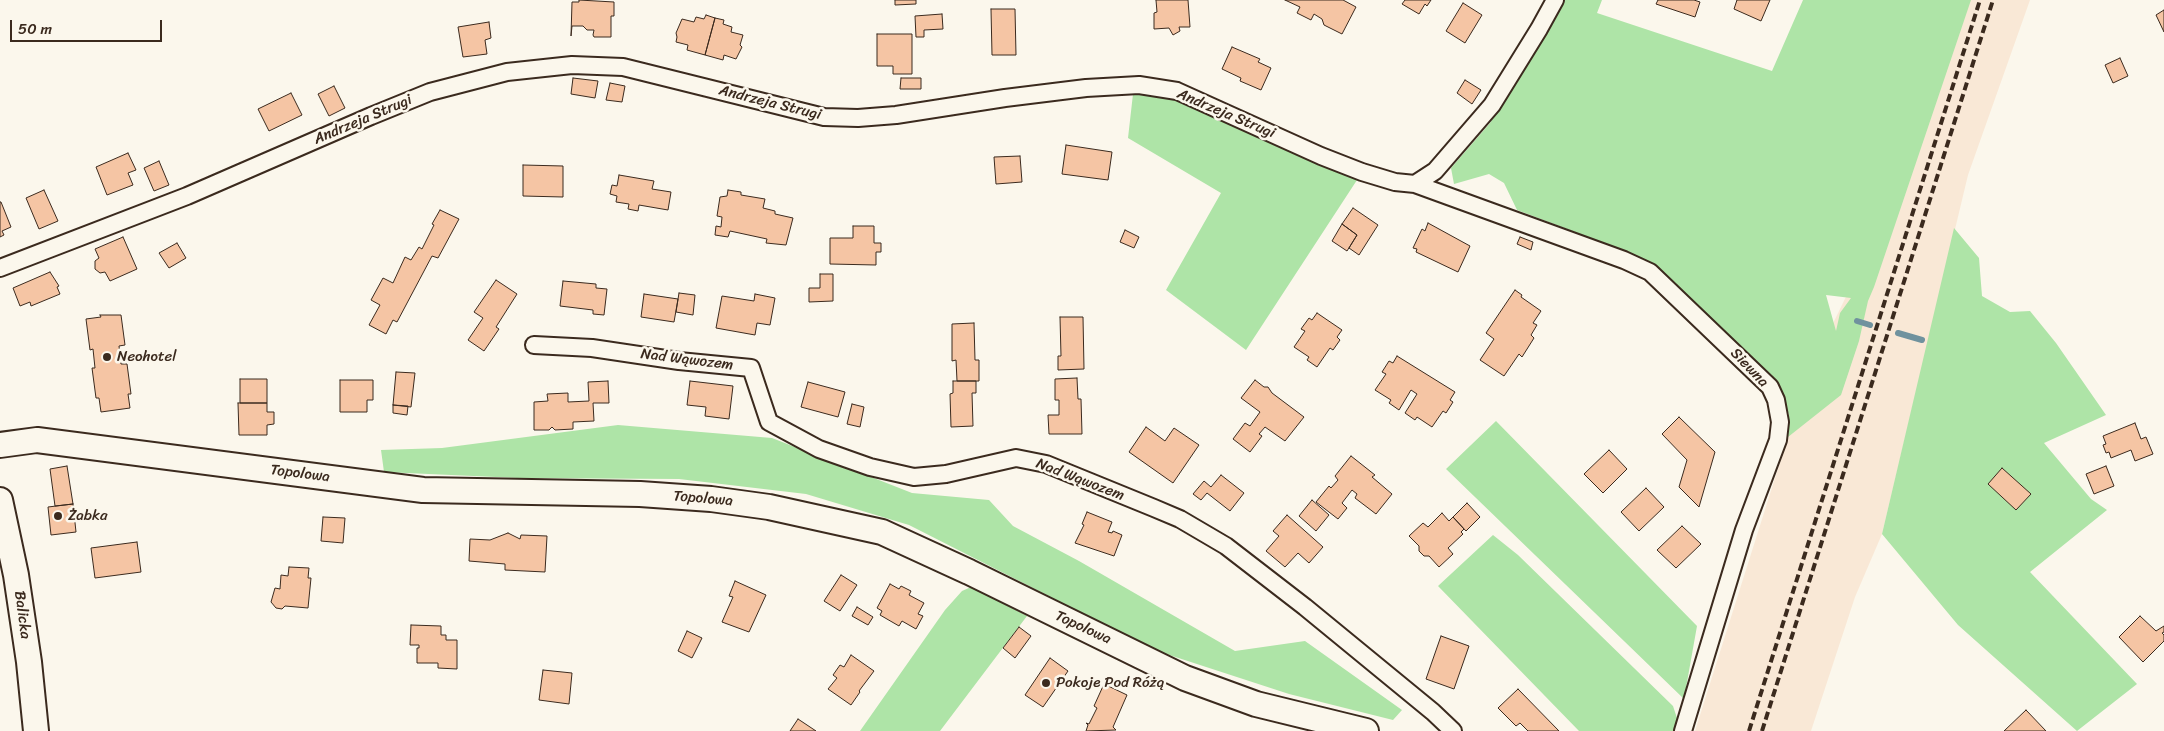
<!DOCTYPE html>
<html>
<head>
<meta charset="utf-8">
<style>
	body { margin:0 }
	#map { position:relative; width:2164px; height:731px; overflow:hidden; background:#fbf7ec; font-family:Sriracha,sans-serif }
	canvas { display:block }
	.scale { position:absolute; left:10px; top:20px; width:152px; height:22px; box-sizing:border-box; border:2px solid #3b2a1e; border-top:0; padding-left:6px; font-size:15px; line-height:18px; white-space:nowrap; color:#3b2a1e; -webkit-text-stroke:4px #fbf7ec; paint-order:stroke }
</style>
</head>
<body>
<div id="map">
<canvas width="2164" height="731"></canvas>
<div class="scale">50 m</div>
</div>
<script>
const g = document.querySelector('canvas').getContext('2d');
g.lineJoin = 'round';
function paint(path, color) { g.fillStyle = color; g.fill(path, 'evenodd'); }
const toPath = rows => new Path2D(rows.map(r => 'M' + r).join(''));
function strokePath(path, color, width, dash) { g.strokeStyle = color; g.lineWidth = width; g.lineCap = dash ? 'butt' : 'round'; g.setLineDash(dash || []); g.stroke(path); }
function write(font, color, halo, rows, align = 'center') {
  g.font = font + ' Sriracha,sans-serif'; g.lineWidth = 5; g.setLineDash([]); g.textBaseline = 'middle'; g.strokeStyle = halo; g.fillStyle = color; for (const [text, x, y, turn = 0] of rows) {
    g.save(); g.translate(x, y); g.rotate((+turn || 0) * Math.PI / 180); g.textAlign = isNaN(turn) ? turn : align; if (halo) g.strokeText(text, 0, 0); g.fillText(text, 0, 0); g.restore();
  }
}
const built = toPath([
	[1925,0,2030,0,1968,175,1882,534,1855,597,1811,731,1695,731,1788,437,1824,342,1871,245]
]);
const green = toPath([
	[1565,0,1602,0,1597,13,1772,71,1803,0,1971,0,1874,287,1868,301,1859,341,1841,395,1788,437,1789,415,1780,389,1738,344,1673,283,1648,263,1617,248,1517,210,1504,183,1489,174,1454,184,1451,168,1490,123],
	[1826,295,1851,298,1840,313,1836,331],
	[1133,94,1182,101,1357,180,1246,350,1166,290,1221,193,1128,138],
	[1954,228,1979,258,1982,296,2010,312,2030,311,2056,343,2106,415,2044,443,2091,499,2107,510,2030,572,2137,684,2077,731,1958,625,1882,534],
	[1496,421,1697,626,1684,699,1446,469],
	[618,425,772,438,912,493,989,500,1013,526,1079,561,1235,651,1305,641,1402,710,1393,720,1289,694,1157,651,909,525,806,494,679,479,518,478,384,472,381,450,442,448],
	[1493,535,1518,555,1673,706,1678,721,1675,731,1579,731,1438,586],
	[971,587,1027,616,940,731,860,731,945,610,962,591]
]);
const stream = toPath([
	[1857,321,1870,325],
	[1898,333,1922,340]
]);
const building = toPath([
	[579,0,614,2,614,16,611,16,611,37,594,37,593,35,594,30,587,30,583,26,572,26,571,36,572,2,579,2,579,0],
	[895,0,916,0,916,4,895,5,895,0],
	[1156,0,1188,0,1190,27,1179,27,1180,31,1173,35,1169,28,1154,29,1154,13,1157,12,1156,0],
	[1285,0,1343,0,1356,7,1342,34,1324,25,1322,19,1314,14,1311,20,1297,13,1300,7,1285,0],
	[1405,0,1431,0,1427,6,1425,4,1419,14,1402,4,1405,0],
	[1658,0,1694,0,1700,2,1695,17,1656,4,1658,0],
	[1737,0,1770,0,1761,21,1734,9,1737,0],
	[1463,3,1482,15,1465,43,1446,31,1463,3],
	[991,9,1015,9,1016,55,992,55,991,9],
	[2164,10,2164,32,2156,15,2164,10],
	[942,14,943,29,924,30,924,37,916,37,915,16,942,14],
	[706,15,715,18,705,55,687,50,688,45,676,42,677,37,676,33,682,19,694,22,696,17,704,19,706,15],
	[715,18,724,20,723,24,732,27,731,32,743,35,740,45,742,47,736,59,724,55,723,60,705,55,715,18],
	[489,22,491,38,485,40,487,54,463,57,458,27,489,22],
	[877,34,912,34,912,74,893,74,893,66,877,66,877,34],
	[1232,47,1260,59,1258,62,1271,68,1261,90,1240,81,1241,78,1222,69,1232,47],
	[2120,58,2128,76,2113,83,2105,65,2120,58],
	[573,78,598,81,595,98,571,94,573,78],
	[901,78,921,78,921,89,900,89,901,78],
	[1465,80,1481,90,1472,104,1457,93,1465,80],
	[610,83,625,86,622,102,606,100,610,83],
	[334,86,345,108,329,116,318,94,334,86],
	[291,93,302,115,269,131,258,109,291,93],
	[1066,145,1112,152,1108,180,1062,174,1066,145],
	[128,153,136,170,128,173,133,185,107,195,96,167,128,153],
	[1020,156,1022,182,996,184,994,157,1020,156],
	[159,161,169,185,154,191,144,168,159,161],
	[523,165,563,166,563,197,523,196,523,165],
	[619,175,654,181,652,189,671,192,668,210,639,205,638,211,628,209,629,204,616,202,617,196,610,194,612,185,617,186,619,175],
	[44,190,58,221,39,229,26,198,44,190],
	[728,190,741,192,741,195,765,199,763,208,775,211,775,214,793,218,786,245,766,243,767,239,730,231,728,237,715,235,716,226,721,227,722,217,717,216,720,197,727,196,728,190],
	[0,202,1,202,11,227,2,231,4,235,0,237,0,202],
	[1353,208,1378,225,1359,255,1349,248,1357,235,1342,224,1353,208],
	[440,210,459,219,438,258,432,256,397,322,393,320,386,334,369,325,380,305,371,300,383,278,393,283,405,257,411,260,419,247,422,249,434,225,432,224,440,210],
	[1428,223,1470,246,1458,272,1416,252,1417,249,1413,248,1422,229,1425,231,1428,223],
	[1342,224,1357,235,1347,251,1332,241,1342,224],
	[853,226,874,226,874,243,881,243,881,252,876,252,876,265,830,264,830,238,853,238,853,226],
	[1125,230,1139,237,1134,248,1120,242,1125,230],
	[123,237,137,269,110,281,105,272,100,273,95,269,95,261,99,258,95,249,123,237],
	[1520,237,1533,242,1531,250,1517,244,1520,237],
	[177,243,186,258,169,268,159,253,177,243],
	[50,272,59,286,57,287,60,294,31,306,30,302,20,306,13,288,50,272],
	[820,274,833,274,833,301,809,302,809,288,820,288,820,274],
	[496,280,517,294,496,327,499,329,484,351,468,340,483,318,474,312,496,280],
	[563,281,596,284,596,288,607,289,604,315,593,314,593,310,560,306,563,281],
	[1515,290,1522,295,1521,297,1541,311,1533,323,1537,325,1531,335,1534,338,1522,357,1519,354,1504,376,1480,360,1494,339,1486,333,1515,290],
	[679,293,695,295,693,315,676,312,679,293],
	[644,294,678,299,674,322,641,317,644,294],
	[755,294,775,298,770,325,757,323,755,335,716,328,722,296,754,301,755,294],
	[1317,313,1342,330,1337,337,1340,340,1333,350,1330,348,1317,367,1307,360,1309,357,1294,347,1305,331,1301,329,1309,318,1312,320,1317,313],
	[100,315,121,315,125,345,119,346,121,364,127,364,131,394,128,394,130,408,101,412,99,398,96,398,92,368,95,368,93,349,90,350,86,319,101,317,100,315],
	[1060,317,1083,317,1084,369,1058,370,1058,356,1061,356,1060,317],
	[974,323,975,360,979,360,979,381,957,381,956,360,952,361,952,324,974,323],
	[1397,356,1455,392,1450,400,1453,402,1446,413,1443,411,1432,427,1417,417,1415,420,1405,413,1417,394,1411,390,1399,410,1389,403,1391,400,1375,390,1386,374,1382,372,1389,361,1393,363,1397,356],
	[396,372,415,373,411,407,393,405,396,372],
	[1077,378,1078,399,1081,399,1082,434,1049,434,1048,415,1059,415,1059,400,1055,400,1055,379,1077,378],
	[240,379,267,379,267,403,240,403,240,379],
	[340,380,373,380,373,400,367,400,367,412,340,412,340,380],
	[1255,380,1264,387,1268,387,1272,393,1304,417,1285,441,1265,427,1259,434,1262,436,1250,452,1233,439,1245,423,1250,426,1260,412,1241,398,1255,380],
	[608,381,609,403,593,403,594,421,573,422,573,429,555,430,552,427,549,430,534,430,534,402,548,401,547,394,568,393,568,402,589,401,588,382,608,381],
	[690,381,733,386,729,419,705,416,706,407,687,405,690,381],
	[953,381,976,381,976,393,972,393,973,426,951,427,950,394,953,393,953,381],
	[808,382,845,392,838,417,801,407,808,382],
	[238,403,267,403,267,412,274,412,274,424,267,425,267,435,239,435,238,403],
	[852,404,864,407,860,427,847,424,852,404],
	[393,405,408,406,407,415,393,413,393,405],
	[1679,417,1715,452,1699,507,1679,487,1687,460,1662,434,1679,417],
	[2135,423,2141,439,2146,437,2153,454,2135,461,2131,450,2111,458,2109,452,2106,453,2103,445,2106,444,2103,436,2135,423],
	[1146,427,1165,441,1174,428,1199,445,1173,483,1129,452,1146,427],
	[1609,450,1627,469,1603,493,1584,474,1609,450],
	[1351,456,1375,475,1372,477,1392,494,1376,514,1355,498,1357,494,1352,490,1342,503,1347,508,1338,519,1316,502,1329,486,1331,488,1338,480,1335,476,1351,456],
	[67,466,73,504,55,506,50,469,67,466],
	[2106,466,2114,486,2094,494,2086,474,2106,466],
	[2002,468,2031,494,2016,510,1988,484,2002,468],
	[1221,475,1244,493,1230,511,1207,493,1201,500,1193,494,1204,481,1211,487,1221,475],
	[1646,488,1664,507,1639,531,1621,512,1646,488],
	[1312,500,1329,515,1316,531,1299,516,1312,500],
	[1467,503,1480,517,1466,531,1453,517,1467,503],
	[73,504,76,532,51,535,48,507,73,504],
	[1087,512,1112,522,1108,532,1112,533,1113,531,1122,535,1114,556,1075,543,1084,525,1082,524,1087,512],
	[1442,513,1449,521,1453,517,1464,529,1461,532,1463,534,1448,548,1453,554,1439,567,1429,556,1424,556,1419,551,1419,546,1409,536,1423,523,1428,527,1442,513],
	[1287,515,1323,547,1309,563,1298,553,1285,567,1266,551,1279,536,1273,531,1287,515],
	[323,517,345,518,343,543,321,541,323,517],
	[1682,526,1701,544,1676,568,1657,550,1682,526],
	[508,533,520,539,521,535,547,536,545,572,505,570,505,564,469,561,470,539,490,540,508,533],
	[137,542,141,572,95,578,91,548,137,542],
	[289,567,309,568,308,578,311,578,308,608,285,606,282,609,276,608,271,602,275,588,280,589,281,575,288,576,289,567],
	[841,575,857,585,840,611,824,601,841,575],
	[735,581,766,595,749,632,722,622,733,597,729,596,735,581],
	[890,584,899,589,901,586,911,591,909,595,924,603,918,614,923,616,916,629,902,621,899,626,880,615,882,611,877,608,890,584],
	[857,607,873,617,868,625,852,616,857,607],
	[2140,616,2156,631,2164,626,2164,632,2162,633,2164,635,2164,641,2143,662,2119,637,2140,616],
	[411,625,441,626,441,635,446,635,446,640,457,640,457,669,438,668,438,663,417,663,417,648,419,648,419,645,410,645,411,625],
	[1019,627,1031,636,1015,658,1003,648,1019,627],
	[687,631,702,638,692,658,678,651,687,631],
	[1441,636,1469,646,1454,689,1426,679,1441,636],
	[851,655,874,671,859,691,860,692,851,705,828,689,837,678,833,675,840,665,844,667,851,655],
	[1050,658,1068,671,1043,707,1025,695,1050,658],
	[543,670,572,673,569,704,539,700,543,670],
	[1104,684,1127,695,1113,727,1116,730,1086,731,1088,725,1086,723,1089,724,1097,708,1094,706,1104,684],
	[1518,689,1559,731,1528,731,1520,723,1516,726,1498,708,1518,689],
	[2026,710,2046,731,2004,731,2026,710],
	[798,719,816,731,790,731,798,719]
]);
const street = toPath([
	[1415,184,1435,171,1492,105,1539,29,1555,0],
	[0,268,187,196,371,116,430,92,507,72,572,65,623,67,824,117,858,118,896,115,1005,98,1086,88,1139,85,1177,91,1321,156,1362,172,1395,182,1415,184,1624,260,1650,272,1770,387,1776,400,1780,422,1778,440,1744,530,1683,731],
	[534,345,592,348,679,361,751,368,769,422,819,449,870,467,914,477,946,474,1016,458,1046,464,1154,508,1180,519,1226,546,1305,607,1433,712,1453,731]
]);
const secondary = toPath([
	[0,445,37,440,423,490,640,494,711,499,769,507,882,532,969,572,1185,678,1256,704,1366,731],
	[0,500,16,575,29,662,36,731]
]);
const rail = toPath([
	[1749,731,1980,0],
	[1762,731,1993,0]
]);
const markers = [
	[107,357,5,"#3b2a1e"],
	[58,516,5,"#3b2a1e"],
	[1046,683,5,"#3b2a1e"]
];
const streetNames = [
	["Andrzeja Strugi",770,103,14],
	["Andrzeja Strugi",1226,114,23],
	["Andrzeja Strugi",363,120,-23],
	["Nad Wąwozem",687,360,7],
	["Siewna",1749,368,46],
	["Topolowa",300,474,7],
	["Nad Wąwozem",1080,480,21],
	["Topolowa",703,499,5],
	["Balicka",22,615,82],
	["Topolowa",1083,628,25]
];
const poiNames = [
	["Neohotel",117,357],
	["Żabka",68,516],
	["Pokoje Pod Różą",1056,683]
];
paint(built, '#f9e8d6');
paint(green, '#aee4a7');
strokePath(stream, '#70929e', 6);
paint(building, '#f5c5a4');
strokePath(building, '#3b2a1e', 1);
strokePath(street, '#3b2a1e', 20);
strokePath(secondary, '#3b2a1e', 28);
strokePath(street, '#fbf7ec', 16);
strokePath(secondary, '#fbf7ec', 24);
strokePath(rail, '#3b2a1e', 4, [8, 4]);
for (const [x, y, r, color] of markers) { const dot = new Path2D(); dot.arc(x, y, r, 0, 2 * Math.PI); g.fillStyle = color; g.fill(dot); strokePath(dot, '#fbf7ec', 2); }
write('15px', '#3b2a1e', '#fbf7ec', streetNames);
write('15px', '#3b2a1e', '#fbf7ec', poiNames, 'left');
</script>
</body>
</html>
